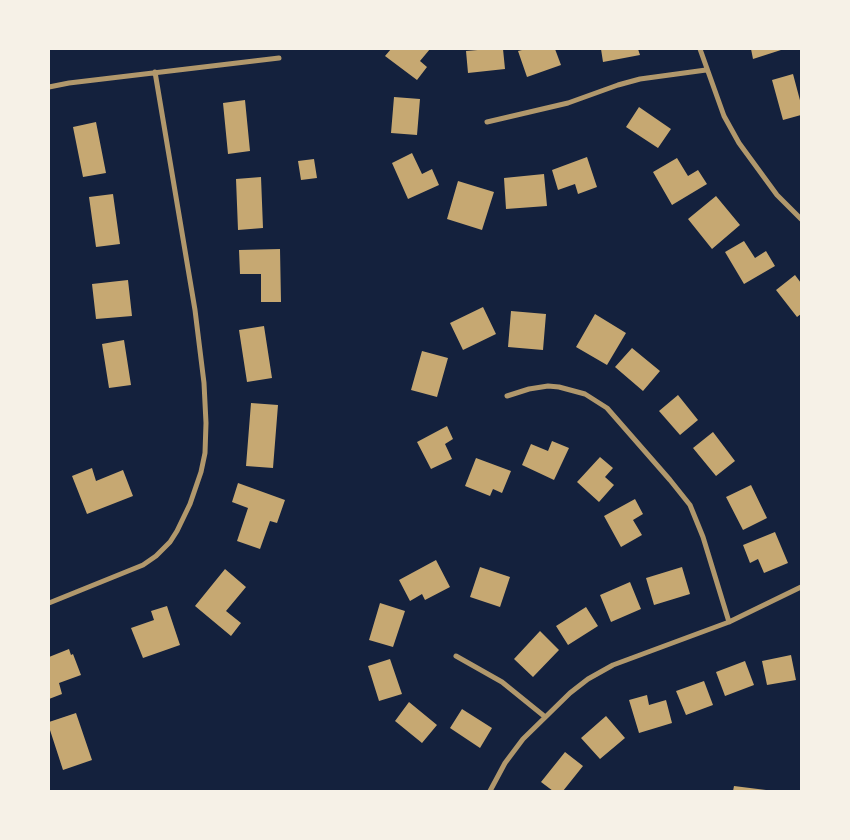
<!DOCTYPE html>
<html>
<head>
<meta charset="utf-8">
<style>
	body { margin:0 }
	#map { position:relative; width:850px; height:840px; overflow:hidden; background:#14213d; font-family:Inter,sans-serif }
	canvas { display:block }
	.frame { position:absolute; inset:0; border:50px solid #f6f1e7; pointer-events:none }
</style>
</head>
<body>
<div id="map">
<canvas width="850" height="840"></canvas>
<div class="frame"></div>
</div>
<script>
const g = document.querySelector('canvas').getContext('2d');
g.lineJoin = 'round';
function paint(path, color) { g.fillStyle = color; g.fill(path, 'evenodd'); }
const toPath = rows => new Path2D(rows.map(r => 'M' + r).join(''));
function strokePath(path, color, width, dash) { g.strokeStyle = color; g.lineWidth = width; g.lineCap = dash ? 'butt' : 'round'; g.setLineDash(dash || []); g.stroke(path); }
const building = toPath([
	[391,49,430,49,420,61,427,67,417,80,385,56],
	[489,49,503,49,505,69,468,73,466,51],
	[526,49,555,49,561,65,527,77,518,51],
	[601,49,638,49,640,55,603,62],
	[751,49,781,49,781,50,753,59],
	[793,74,801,104,801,115,783,120,772,80],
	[394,97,420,99,417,135,391,133],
	[245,100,250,151,228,154,223,103],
	[639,107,671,129,658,148,626,127],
	[96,122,106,173,83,177,73,127],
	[412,153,422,174,432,169,439,185,408,199,392,163],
	[587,157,597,187,578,194,575,184,558,190,552,170],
	[677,158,688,176,698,170,707,184,672,205,653,172],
	[314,159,317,178,301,180,298,161],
	[544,174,547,206,506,209,504,178],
	[261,177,263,228,238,230,236,179],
	[458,181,494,192,482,230,447,219],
	[113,194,120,244,96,247,89,197],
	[716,196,740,225,712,249,688,219],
	[744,241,755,258,766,251,775,266,744,284,725,252],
	[280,249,281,302,261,302,261,274,240,274,239,250],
	[795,275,801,283,801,314,797,317,776,290],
	[128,280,132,316,96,319,92,284],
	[483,307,496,334,463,350,450,323],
	[511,311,546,314,543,350,508,347],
	[595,314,626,333,607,365,576,347],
	[264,326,272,378,247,382,239,330],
	[124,340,131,385,109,388,102,344],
	[632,348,660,371,643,391,615,367],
	[422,351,448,358,437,397,411,390],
	[678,395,698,420,680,435,659,411],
	[251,403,278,405,273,468,246,466],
	[447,426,453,439,445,444,452,459,431,469,417,442],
	[713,432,735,461,716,476,693,448],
	[552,441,569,448,554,480,522,465,531,444,548,451],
	[600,457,613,468,605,477,614,485,599,502,577,482],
	[476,458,511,471,502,493,493,489,490,496,465,486],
	[92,468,96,481,123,470,133,496,87,514,72,476],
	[238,483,285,500,277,523,270,521,260,549,237,541,248,508,232,502],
	[751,485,767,518,743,530,726,497],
	[635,499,643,514,633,520,642,535,621,547,604,516],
	[775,532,788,563,764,573,758,559,750,563,743,545],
	[436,560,450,587,425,600,422,594,410,601,399,580],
	[480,567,510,577,500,607,470,597],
	[682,567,690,594,654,605,646,578],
	[225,569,246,587,226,611,241,623,231,636,195,606],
	[630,582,641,609,611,622,600,595],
	[380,603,405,611,393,647,369,640],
	[167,606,180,645,143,658,131,628,154,620,151,611],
	[586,607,598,626,568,645,556,626],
	[540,631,559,650,533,677,514,659],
	[69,649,71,655,73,654,81,675,59,683,62,694,49,699,49,657],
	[791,655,796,680,767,685,762,661],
	[390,659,402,694,379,701,368,666],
	[745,661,754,685,725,696,716,672],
	[704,681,713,705,686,715,676,691],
	[647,695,649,705,666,700,672,723,639,733,629,700],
	[409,702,437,725,422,743,395,721],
	[462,709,492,728,480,748,450,728],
	[76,713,92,760,63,770,49,727,49,722],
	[606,716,625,738,600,759,581,738],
	[565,752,583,766,563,791,553,791,541,782],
	[734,786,766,790,766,791,733,791]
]);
const minor = toPath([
	[700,49,724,116,739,143,777,195,801,219],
	[49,87,69,83,279,58],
	[487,122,568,103,618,85,640,79,706,70],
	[507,396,529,389,548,386,559,387,585,394,607,408,670,480,690,505,703,537,729,622],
	[49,603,143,565,156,556,170,542,177,531,190,504,201,472,205,453,206,423,204,383,195,310,155,72],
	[456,656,502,682,544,716],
	[490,791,505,763,523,739,570,693,588,679,613,665,729,622,801,587]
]);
paint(building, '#c6a872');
strokePath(minor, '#b1986c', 5);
</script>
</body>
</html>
